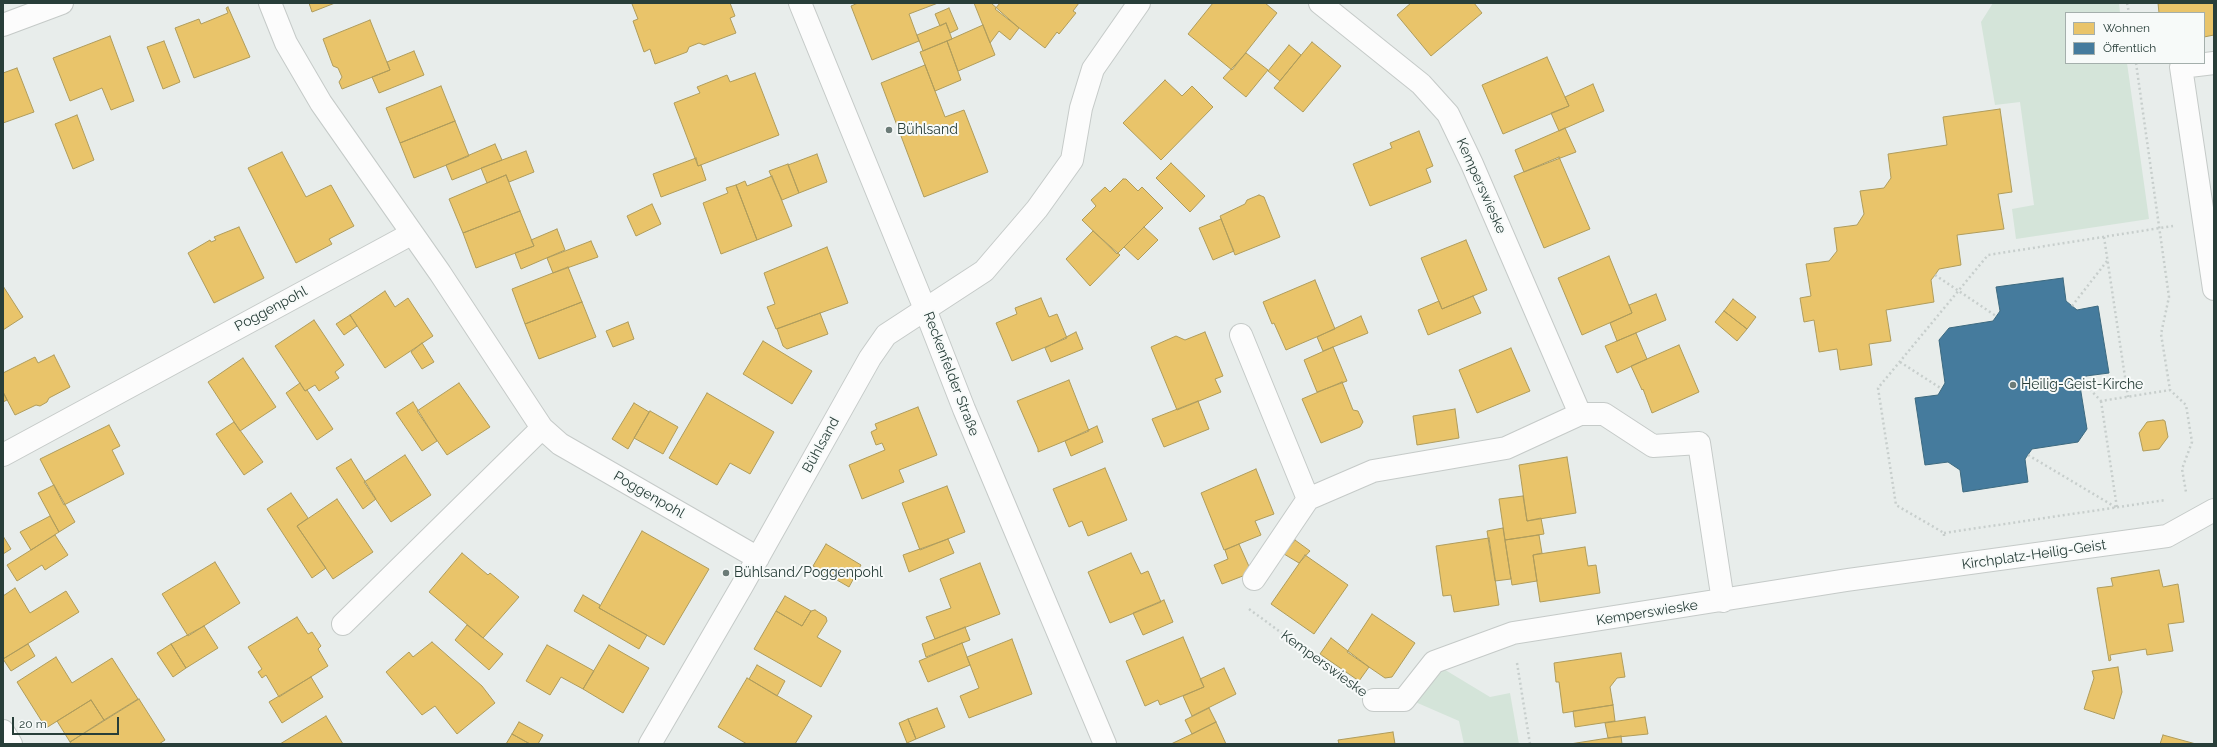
<!DOCTYPE html>
<html>
<head>
<meta charset="utf-8">
<style>
	body { margin:0 }
	#map { position:relative; width:2217px; height:747px; overflow:hidden; background:#e8edeb; font-family:Raleway,sans-serif }
	canvas { display:block }
	.frame { position:absolute; inset:0; border:4px solid #283e39; pointer-events:none }
	.legend { position:absolute; left:2065px; top:12px; width:140px; height:52px; box-sizing:border-box; background:#f7faf9; border:1px solid #a4afac; margin:0; padding:5px 7px; list-style:none; font-size:12px; color:#283e39 }
	.legend li { display:flex; align-items:center; gap:8px; height:20px }
	.legend b { width:20px; border:1px solid #a4afac }
	.scale { position:absolute; left:12px; top:717px; width:107px; height:18px; box-sizing:border-box; border:2px solid #283e39; border-top:0; padding-left:5px; font-size:12px; line-height:14px; white-space:nowrap; color:#283e39; -webkit-text-stroke:3px #f7faf9; paint-order:stroke }
</style>
</head>
<body>
<div id="map">
<canvas width="2217" height="747"></canvas>
<div class="frame"></div>
<ul class="legend">
<li><b style="height:11px;background:#e9c46a"></b>Wohnen</li>
<li><b style="height:11px;background:#457b9d"></b>Öffentlich</li>
</ul>
<div class="scale">20 m</div>
</div>
<script>
const g = document.querySelector('canvas').getContext('2d');
g.lineJoin = 'round';
function paint(path, color) { g.fillStyle = color; g.fill(path, 'evenodd'); }
const toPath = rows => new Path2D(rows.map(r => 'M' + r).join(''));
function strokePath(path, color, width, dash) { g.strokeStyle = color; g.lineWidth = width; g.lineCap = dash ? 'butt' : 'round'; g.setLineDash(dash || []); g.stroke(path); }
function write(font, color, halo, rows, align = 'center') {
  g.font = font + ' Raleway,sans-serif'; g.lineWidth = 4; g.setLineDash([]); g.textBaseline = 'middle'; g.strokeStyle = halo; g.fillStyle = color; for (const [text, x, y, turn = 0] of rows) {
    g.save(); g.translate(x, y); g.rotate((+turn || 0) * Math.PI / 180); g.textAlign = isNaN(turn) ? turn : align; if (halo) g.strokeText(text, 0, 0); g.fillText(text, 0, 0); g.restore();
  }
}
const green = toPath([
	[1993,3,2119,3,2120,13,2066,13,2066,63,2127,63,2149,219,2016,239,2012,209,2034,205,2020,102,1995,105,1981,22],
	[1442,668,1490,697,1510,693,1519,744,1464,744,1459,721,1413,701]
]);
const homes = toPath([
	[309,3,335,3,312,12,309,3],
	[635,3,730,3,735,16,730,18,736,33,704,45,699,43,689,47,687,52,655,64,650,49,644,52,633,21,638,19,632,4,635,3],
	[858,3,938,3,909,14,919,41,872,60,851,6,858,3],
	[974,3,991,3,1019,28,1010,40,999,31,990,43,974,3],
	[1000,3,1079,3,1073,11,1076,13,1059,34,1057,32,1045,48,995,9,1000,3],
	[1213,3,1265,3,1277,13,1232,70,1188,34,1213,3],
	[1411,3,1474,3,1482,13,1431,56,1397,15,1411,3],
	[2158,3,2214,3,2214,35,2204,37,2204,13,2159,13,2158,3],
	[228,7,250,57,194,78,175,28,199,19,201,24,228,13,226,8,228,7],
	[949,8,958,29,950,33,946,23,940,26,935,14,949,8],
	[370,20,390,70,342,89,339,82,342,77,338,68,333,66,323,39,370,20],
	[946,23,952,39,923,51,917,35,946,23],
	[983,25,995,55,958,71,947,41,983,25],
	[110,36,134,101,111,110,102,88,70,101,53,58,110,36],
	[164,41,180,82,163,89,147,47,164,41],
	[947,41,961,80,935,91,920,52,947,41],
	[1312,42,1341,66,1303,112,1274,88,1312,42],
	[1289,45,1301,55,1280,81,1268,71,1289,45],
	[414,51,424,75,379,93,372,77,390,70,387,62,414,51],
	[1246,53,1268,70,1246,97,1223,78,1246,53],
	[1547,57,1569,106,1503,134,1482,85,1547,57],
	[925,65,945,117,964,110,988,172,924,197,881,83,925,65],
	[17,68,34,112,3,123,3,73,17,68],
	[755,73,779,135,698,166,674,103,700,93,697,87,727,75,730,82,755,73],
	[1165,80,1182,96,1192,86,1213,107,1161,160,1123,123,1165,80],
	[1593,84,1604,111,1559,131,1551,113,1569,106,1565,97,1593,84],
	[441,86,455,121,400,143,386,108,441,86],
	[2000,109,2012,192,1998,194,2004,229,1957,235,1961,265,1939,269,1935,275,1931,280,1934,302,1886,310,1891,341,1869,344,1872,365,1840,370,1837,349,1819,352,1814,320,1804,322,1800,298,1811,296,1806,264,1829,261,1837,251,1834,228,1857,225,1864,214,1860,191,1884,188,1891,178,1888,154,1947,145,1943,117,2000,109],
	[77,115,94,160,73,169,55,124,77,115],
	[455,121,469,156,414,178,400,143,455,121],
	[1565,128,1576,152,1524,172,1515,150,1565,128],
	[1419,131,1433,166,1426,169,1431,182,1370,206,1353,164,1392,148,1390,143,1419,131],
	[495,144,502,160,452,180,446,165,495,144],
	[526,151,534,172,509,182,506,175,487,183,481,168,526,151],
	[282,152,306,197,331,185,354,226,329,239,332,244,296,263,248,168,282,152],
	[817,154,827,182,799,193,788,165,817,154],
	[1559,157,1590,229,1544,248,1514,176,1559,157],
	[696,158,698,166,701,165,706,180,661,197,653,174,696,158],
	[1171,163,1205,196,1190,212,1156,178,1171,163],
	[788,164,799,193,782,200,769,171,788,164],
	[506,175,520,211,463,233,449,199,506,175],
	[772,176,792,226,757,240,736,185,745,181,747,186,772,176],
	[1123,179,1126,179,1138,191,1142,187,1163,208,1117,254,1082,220,1096,206,1091,200,1105,187,1110,192,1123,179],
	[736,185,757,240,721,254,703,203,728,193,726,188,736,185],
	[1259,195,1264,197,1280,237,1235,255,1220,216,1245,204,1247,200,1259,195],
	[652,204,661,224,636,236,627,216,652,204],
	[520,211,534,246,476,268,463,233,520,211],
	[1221,219,1234,251,1213,260,1199,228,1221,219],
	[239,227,264,278,214,303,188,253,210,240,211,242,216,240,214,237,239,227],
	[1144,227,1158,240,1138,260,1124,247,1144,227],
	[557,229,565,250,521,269,515,253,534,246,531,240,557,229],
	[1093,231,1120,255,1090,286,1066,259,1093,231],
	[1466,240,1487,290,1442,309,1421,258,1466,240],
	[591,241,598,257,553,273,547,258,591,241],
	[827,247,848,303,776,329,767,307,775,304,764,273,827,247],
	[1609,256,1632,313,1582,335,1558,278,1609,256],
	[568,267,582,302,525,324,512,289,568,267],
	[1315,280,1335,329,1286,350,1274,323,1272,324,1263,302,1315,280],
	[3,286,23,317,3,330,3,286],
	[385,291,395,307,408,298,433,336,385,368,350,315,385,291],
	[1656,294,1666,320,1617,341,1610,323,1632,313,1629,305,1656,294],
	[1473,296,1481,313,1428,335,1418,310,1439,301,1442,309,1473,296],
	[1041,298,1049,317,1057,314,1067,338,1012,361,996,323,1017,314,1015,308,1041,298],
	[1733,299,1756,317,1747,329,1724,311,1733,299],
	[582,302,596,337,539,359,525,324,582,302],
	[1724,311,1747,329,1737,341,1715,322,1724,311],
	[820,313,828,334,787,349,783,346,777,329,820,313],
	[350,315,357,326,344,335,336,324,350,315],
	[1361,316,1368,333,1323,351,1317,337,1361,316],
	[314,320,344,365,335,372,339,378,319,391,315,385,305,391,275,346,314,320],
	[628,322,634,339,613,347,606,331,628,322],
	[1076,332,1083,349,1051,362,1045,348,1076,332],
	[1205,332,1223,376,1215,379,1221,392,1177,410,1151,347,1176,336,1185,340,1205,332],
	[1636,333,1647,359,1617,373,1605,346,1636,333],
	[763,341,812,371,792,404,743,374,763,341],
	[422,343,434,362,422,369,411,352,422,343],
	[1679,345,1699,392,1652,413,1643,389,1642,390,1631,366,1679,345],
	[1333,347,1347,381,1317,392,1304,360,1333,347],
	[1511,348,1530,391,1477,413,1459,370,1511,348],
	[54,355,70,387,49,398,47,402,40,406,36,405,15,415,3,392,3,373,35,357,38,363,54,355],
	[243,358,276,407,240,431,208,382,243,358],
	[1069,380,1089,431,1038,452,1038,449,1017,401,1069,380],
	[1342,382,1353,410,1358,411,1363,422,1360,427,1321,443,1302,399,1342,382],
	[300,383,305,391,307,390,333,429,317,440,286,393,300,383],
	[459,383,490,427,447,455,417,411,459,383],
	[3,392,7,400,3,402,3,392],
	[707,393,774,432,750,474,730,463,717,485,669,458,707,393],
	[1198,401,1209,429,1164,447,1152,419,1198,401],
	[413,402,437,441,422,451,396,413,413,402],
	[634,403,649,412,628,449,612,439,634,403],
	[918,407,937,455,899,470,904,482,862,499,849,465,885,450,882,443,876,445,871,432,877,429,875,424,918,407],
	[1455,409,1459,438,1417,445,1413,416,1455,409],
	[650,411,678,427,663,454,634,438,650,411],
	[2163,420,2165,421,2168,437,2159,449,2143,451,2139,433,2147,422,2163,420],
	[234,422,263,462,244,475,216,434,234,422],
	[109,425,120,446,112,450,124,474,64,505,40,459,109,425],
	[1097,426,1103,442,1071,456,1065,441,1097,426],
	[405,455,431,495,391,522,364,482,405,455],
	[1567,457,1576,513,1527,521,1519,465,1567,457],
	[351,459,376,499,363,509,336,468,351,459],
	[1105,468,1127,520,1088,536,1082,521,1069,527,1053,489,1105,468],
	[1256,469,1274,514,1255,521,1261,535,1224,550,1201,493,1256,469],
	[54,485,75,522,59,532,38,493,54,485],
	[947,486,965,532,920,550,902,503,947,486],
	[291,493,308,518,297,526,326,568,312,578,267,509,291,493],
	[1523,496,1527,521,1541,518,1544,534,1505,540,1499,499,1523,496],
	[337,499,373,552,333,579,297,526,337,499],
	[50,516,59,532,31,550,20,532,50,516],
	[1503,528,1511,579,1495,581,1487,531,1503,528],
	[642,531,709,569,664,645,599,608,642,531],
	[55,535,68,555,45,570,42,565,17,581,7,565,55,535],
	[1539,535,1542,553,1533,555,1537,581,1512,585,1505,540,1539,535],
	[3,536,11,549,3,554,3,536],
	[1489,538,1499,605,1454,612,1451,595,1443,596,1436,546,1489,538],
	[948,539,954,553,909,572,903,555,948,539],
	[1295,540,1310,551,1299,563,1284,554,1295,540],
	[826,544,861,565,849,587,813,566,826,544],
	[1239,544,1251,571,1248,574,1222,584,1214,565,1228,559,1225,550,1239,544],
	[1585,547,1588,566,1596,565,1600,593,1540,602,1533,555,1585,547],
	[462,553,488,575,490,573,519,597,483,638,429,592,462,553],
	[1131,553,1141,574,1148,571,1161,602,1110,623,1088,572,1131,553],
	[1305,555,1348,585,1314,634,1271,604,1305,555],
	[215,562,240,603,188,636,162,594,215,562],
	[980,563,1000,614,935,639,926,617,951,608,940,579,980,563],
	[2159,570,2163,587,2178,584,2184,622,2168,624,2173,651,2147,655,2146,649,2110,655,2111,660,2109,661,2097,588,2113,586,2111,578,2159,570],
	[15,588,30,613,66,591,79,612,3,659,3,596,15,588],
	[583,595,600,605,599,608,647,635,639,649,574,611,583,595],
	[785,596,811,611,802,626,776,611,785,596],
	[1164,600,1173,622,1143,635,1133,613,1164,600],
	[815,610,826,617,827,621,817,637,841,651,821,687,754,649,776,611,802,626,811,611,815,610],
	[1372,614,1415,643,1392,677,1385,678,1347,652,1372,614],
	[297,617,308,634,312,632,321,646,318,649,328,666,279,697,266,675,262,678,258,672,262,669,248,647,297,617],
	[467,625,503,654,489,670,455,640,467,625],
	[204,626,218,648,186,668,171,644,204,626],
	[965,627,970,640,926,657,922,644,965,627],
	[1183,637,1204,687,1160,705,1158,700,1145,706,1126,661,1183,637],
	[1331,638,1369,667,1359,681,1320,654,1331,638],
	[1012,639,1032,694,969,718,960,696,979,688,967,657,1012,639],
	[432,642,482,686,495,703,457,734,435,706,422,715,386,672,409,652,413,657,432,642],
	[962,643,970,665,928,682,919,661,962,643],
	[28,644,35,656,11,671,3,659,28,644],
	[171,644,186,668,173,677,157,653,171,644],
	[547,645,594,671,583,689,561,677,550,695,526,681,547,645],
	[609,645,649,668,623,713,583,689,609,645],
	[1621,653,1625,677,1617,678,1610,687,1613,705,1563,713,1559,682,1556,682,1554,663,1621,653],
	[56,657,72,683,112,658,138,699,104,720,91,700,46,728,17,682,56,657],
	[757,665,785,681,777,696,749,679,757,665],
	[2118,667,2122,692,2114,719,2084,709,2094,678,2092,671,2118,667],
	[1224,668,1236,694,1192,716,1183,696,1204,687,1200,679,1224,668],
	[311,677,323,697,282,723,269,702,311,677],
	[747,678,812,716,795,744,747,744,718,727,747,678],
	[139,699,165,740,159,744,71,744,70,742,139,699],
	[91,700,104,720,70,742,57,721,91,700],
	[1613,705,1615,721,1575,727,1573,711,1613,705],
	[937,708,945,727,916,739,908,719,937,708],
	[1209,708,1216,722,1192,734,1185,720,1209,708],
	[326,716,343,744,280,744,326,716],
	[1645,717,1648,734,1608,738,1605,723,1645,717],
	[908,719,916,739,907,743,899,723,908,719],
	[519,722,543,735,538,744,530,744,512,734,519,722],
	[1216,722,1226,744,1171,744,1192,734,1216,722],
	[1393,732,1395,744,1339,744,1338,740,1393,732],
	[512,734,530,744,506,744,512,734],
	[2163,735,2196,744,2160,744,2163,735],
	[1621,736,1622,744,1570,744,1608,738,1621,736]
]);
const public = toPath([
	[2063,278,2066,301,2077,310,2098,306,2109,373,2086,376,2080,386,2087,429,2078,442,2032,449,2025,459,2028,482,1963,492,1960,470,1948,462,1925,465,1915,398,1938,395,1945,383,1939,340,1949,328,1993,321,2000,311,1996,287,2063,278]
]);
const path = toPath([
	[2127,3,2129,13],
	[2136,63,2169,297,2161,334,2170,390,2186,405,2192,442,2182,469,2186,492],
	[2104,237,2128,397],
	[1935,275,1996,316],
	[2072,306,2107,261],
	[1900,362,1942,389],
	[2083,382,2101,401,2170,390],
	[2101,401,2117,508],
	[2028,455,2117,508],
	[1944,533,2166,500],
	[1944,536,1944,533,1896,505,1878,388,1988,255,2173,226],
	[1249,609,1350,683],
	[1517,663,1530,744]
]);
const minor = toPath([
	[270,3,286,43,321,103,440,273,542,428,560,444,758,558],
	[800,3,925,309,964,409,1105,744],
	[1320,3,1421,84,1448,114,1472,164,1580,414,1604,414,1653,446,1699,443,1723,601],
	[3,25,62,3],
	[2214,63,2181,67,2214,289],
	[1241,335,1308,499,1373,471,1506,448,1580,414],
	[3,455,411,234],
	[1254,579,1308,499],
	[343,624,542,428],
	[1374,700,1404,700,1434,662,1513,633,1847,580,2167,536,2214,510],
	[3,731,11,744],
	[650,744,742,586,870,358,886,335,984,271,1037,209,1072,160,1081,108,1093,69,1139,3]
]);
const markers = [
	[889,130,4,"#6b7b77"],
	[2013,385,4,"#6b7b77"],
	[726,573,4,"#6b7b77"]
];
const poiNames = [
	["Bühlsand",897,130],
	["Heilig-Geist-Kirche",2021,385],
	["Bühlsand/Poggenpohl",734,573]
];
const streetNames = [
	["Kemperswieske",1481,186,66],
	["Poggenpohl",271,309,-28],
	["Reckenfelder Straße",951,374,69],
	["Bühlsand",821,445,-61],
	["Poggenpohl",649,495,30],
	["Kirchplatz-Heilig-Geist",2034,555,-8],
	["Kemperswieske",1647,613,-9],
	["Kemperswieske",1324,664,36]
];
paint(green, '#d4e4d9');
paint(homes, '#e9c46a');
strokePath(homes, '#af9c5b', 1);
paint(public, '#457b9d');
strokePath(public, '#3c697f', 1);
strokePath(minor, '#c5cac8', 24);
strokePath(path, '#c7cecc', 2.5, [2, 3]);
strokePath(minor, '#fcfcfc', 22);
for (const [x, y, r, color] of markers) { const dot = new Path2D(); dot.arc(x, y, r, 0, 2 * Math.PI); g.fillStyle = color; g.fill(dot); strokePath(dot, '#f7faf9', 1.5); }
write('14px', '#283e39', '#f7faf9', poiNames, 'left');
write('14px', '#283e39', '#f7faf9', streetNames);
</script>
</body>
</html>
